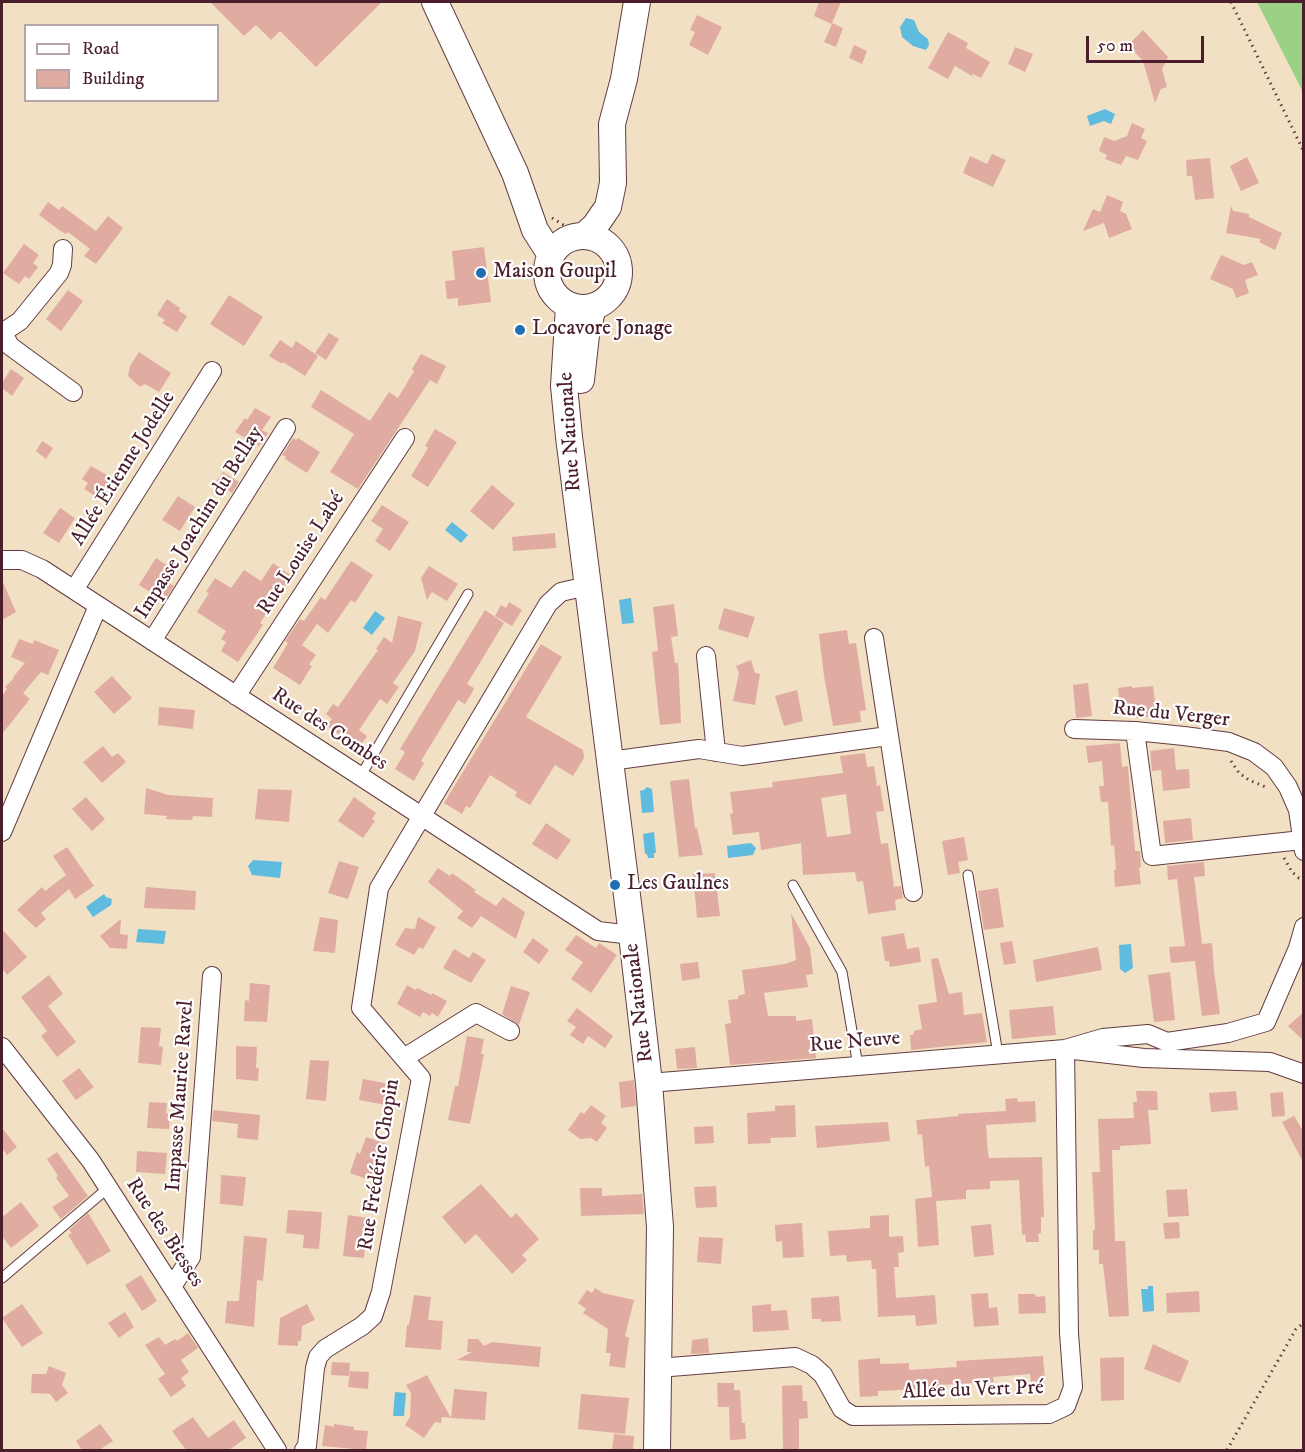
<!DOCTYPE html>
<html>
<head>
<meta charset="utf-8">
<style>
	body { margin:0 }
	#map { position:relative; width:1305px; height:1452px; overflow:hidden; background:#f1e0c3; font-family:"IM FELL DW Pica",serif }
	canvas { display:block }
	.frame { position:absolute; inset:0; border:3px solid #4a1f2b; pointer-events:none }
	.legend { position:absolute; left:24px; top:24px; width:195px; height:78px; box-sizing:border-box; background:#fff; border:2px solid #b7a5aa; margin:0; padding:8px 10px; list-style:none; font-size:18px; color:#4a1f2b }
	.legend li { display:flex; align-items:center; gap:12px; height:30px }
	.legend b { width:30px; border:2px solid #b7a5aa }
	.scale { position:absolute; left:1086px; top:36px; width:118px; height:27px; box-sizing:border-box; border:3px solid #4a1f2b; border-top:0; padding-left:8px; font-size:18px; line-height:21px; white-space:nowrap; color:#4a1f2b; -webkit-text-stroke:4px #fff; paint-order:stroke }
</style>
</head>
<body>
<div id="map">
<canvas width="1305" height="1452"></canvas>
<div class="frame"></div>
<ul class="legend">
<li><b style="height:8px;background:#fff"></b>Road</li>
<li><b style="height:16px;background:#e0aca1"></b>Building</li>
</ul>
<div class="scale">50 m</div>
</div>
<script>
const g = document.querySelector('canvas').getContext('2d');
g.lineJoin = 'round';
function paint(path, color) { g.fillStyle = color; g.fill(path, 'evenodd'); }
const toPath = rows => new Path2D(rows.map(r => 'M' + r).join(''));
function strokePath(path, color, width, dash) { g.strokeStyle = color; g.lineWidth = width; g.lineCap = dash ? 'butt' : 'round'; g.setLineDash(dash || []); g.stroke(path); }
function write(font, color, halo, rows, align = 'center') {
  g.font = font + ' "IM FELL DW Pica",serif'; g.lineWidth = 4.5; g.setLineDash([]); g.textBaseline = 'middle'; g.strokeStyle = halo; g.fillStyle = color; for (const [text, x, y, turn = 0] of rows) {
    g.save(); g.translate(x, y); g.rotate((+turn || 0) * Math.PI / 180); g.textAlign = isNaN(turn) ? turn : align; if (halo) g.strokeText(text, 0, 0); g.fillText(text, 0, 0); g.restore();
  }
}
const green = toPath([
	[1257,2,1303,2,1303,92]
]);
const water = toPath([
	[906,18,914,20,919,32,928,39,929,45,926,50,913,46,902,37,900,27],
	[1105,109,1115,114,1111,124,1104,121,1090,126,1087,116],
	[452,522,468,535,461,543,445,530],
	[631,598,634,623,622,624,619,600],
	[375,611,385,618,372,635,363,628],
	[647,787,652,789,654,812,642,813,640,791,644,790],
	[654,832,656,853,654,853,654,858,648,858,647,854,645,854,643,834],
	[751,843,756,848,753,855,728,858,727,846],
	[253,860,282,862,280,878,252,875,248,866],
	[104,894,106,897,112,899,111,905,93,917,86,907],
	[138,929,166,931,164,944,136,942],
	[1131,944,1133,968,1125,973,1120,969,1119,945],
	[1148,1286,1153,1286,1154,1311,1143,1312,1141,1289,1148,1289],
	[395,1392,406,1393,404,1416,393,1416]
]);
const building = toPath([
	[210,2,382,2,316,67,280,31,271,40,256,25,244,36],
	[819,2,841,2,832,23,843,28,836,47,824,42,832,24,814,16],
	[697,15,722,27,708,55,689,45,695,32,690,30],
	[1143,30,1168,57,1162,69,1167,87,1161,89,1155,103,1143,61,1128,45],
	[948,32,968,43,966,48,990,62,981,78,973,74,972,76,955,66,948,79,928,68],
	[854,45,867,51,862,64,849,58],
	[1015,47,1033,54,1025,72,1008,64],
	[1132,123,1145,129,1141,138,1147,141,1138,160,1126,156,1121,165,1105,159,1107,155,1099,151,1104,137,1114,141,1127,136],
	[992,154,1006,160,993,187,963,173,970,156,987,164],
	[1247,157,1259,183,1241,191,1230,166],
	[1210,158,1214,198,1195,200,1192,176,1187,176,1186,160],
	[1107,195,1123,202,1120,211,1126,214,1132,229,1109,238,1104,223,1083,231,1093,209,1100,212],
	[48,202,59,210,62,206,96,231,108,216,123,228,96,264,84,256,90,249,68,232,66,234,59,230,39,215],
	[1231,206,1233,211,1249,214,1249,217,1282,233,1275,250,1259,242,1261,239,1226,233],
	[24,244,39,255,33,263,38,267,29,279,25,276,19,284,3,273],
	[484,247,491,302,458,306,458,298,447,299,445,281,455,280,452,251],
	[1221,255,1244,265,1252,262,1258,275,1245,280,1249,293,1236,298,1233,289,1210,279],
	[68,290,83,301,61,331,46,319],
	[229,295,263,317,244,346,210,324],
	[167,299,180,308,179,311,187,316,177,332,162,323,165,320,157,315],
	[329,333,339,339,326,360,315,353],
	[280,340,292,348,296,341,318,356,305,376,283,362,282,364,269,356],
	[139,352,171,373,159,392,145,384,140,387,128,376,130,366],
	[421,354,446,366,437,384,430,380,358,489,330,472,354,434,311,407,321,390,370,421,389,392,398,398,414,371,412,369],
	[11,369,24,378,12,396,2,388,2,383],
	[255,408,271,417,262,430,268,433,259,446,235,432,245,418,247,420],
	[435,429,457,442,428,487,411,476,428,448,425,446],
	[293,438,296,440,298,438,320,452,307,473,285,459,286,457,282,455],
	[42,441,53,448,46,459,36,451],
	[91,466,114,479,104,494,102,493,99,498,84,489,88,483,82,479],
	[223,472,239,482,232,493,216,482],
	[492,485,515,504,493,530,470,511],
	[178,496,195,507,180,531,162,520],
	[382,505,409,522,390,551,375,541,383,529,371,521],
	[60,508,75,518,59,543,43,533],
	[555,533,556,548,513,551,512,537],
	[156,558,175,571,168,582,174,586,164,601,139,585],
	[351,561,373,575,355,603,351,600,328,633,317,624,302,645,316,655,309,664,312,666,300,685,273,668,288,643,285,641,300,619,304,621,321,597,325,600],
	[273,563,292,576,260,623,263,625,238,662,221,651,226,642,221,639,226,631,197,612,209,593,206,592,215,578,231,588,244,570,261,581],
	[429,566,458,584,447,601,432,592,427,600,421,578],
	[2,580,16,612,2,620],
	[509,602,522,610,512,626,495,616,501,605,506,608],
	[674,604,678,636,671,637,675,663,678,663,679,678,681,723,660,725,652,652,658,651,653,607],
	[724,608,755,617,748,638,718,629],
	[485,610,504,623,467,684,474,688,472,693,465,704,458,700,421,761,424,763,414,781,395,769,405,752,400,749],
	[398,616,422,622,415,651,393,683,399,687,387,704,380,699,359,730,367,736,359,748,327,726,332,719,326,714,333,704,338,707,378,650,376,649,384,637,392,643],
	[847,630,849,644,856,643,866,710,860,711,861,722,833,726,824,676,819,634],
	[19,639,33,644,34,640,59,650,48,675,41,672,23,693,30,699,2,734,2,696,7,689,5,687,14,678,13,677,25,663,11,657],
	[541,644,562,657,526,717,583,750,584,758,573,776,555,765,530,805,515,796,517,792,490,775,470,808,466,806,462,814,444,803],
	[751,660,755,673,760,674,755,705,733,701,739,673,736,666],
	[112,676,132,698,114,714,94,692],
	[1088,683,1092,716,1076,718,1073,685],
	[1132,686,1132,688,1153,686,1157,716,1136,718,1136,714,1121,715,1118,688],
	[797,690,803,721,784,726,775,696],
	[159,707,195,710,193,729,158,725],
	[1120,743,1122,767,1128,766,1135,851,1140,851,1141,867,1139,868,1141,884,1115,887,1114,870,1116,870,1114,845,1111,846,1108,802,1101,802,1099,786,1104,786,1102,761,1088,763,1086,746],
	[103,746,112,757,118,753,126,762,102,783,83,762],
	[1174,748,1176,770,1189,769,1190,788,1163,791,1161,770,1152,771,1150,751],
	[865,753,867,767,874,766,877,786,880,785,884,811,876,812,881,844,888,843,894,887,901,886,903,898,895,900,896,910,868,914,863,881,857,882,855,872,803,875,801,843,761,850,759,832,733,835,730,814,733,813,730,792,773,787,772,782,843,773,840,756],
	[846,794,851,834,827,837,821,798],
	[689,779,695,828,697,828,703,855,679,857,670,781],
	[146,788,168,795,213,798,212,817,193,816,192,820,184,820,166,819,167,816,144,814],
	[258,789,292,790,289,822,255,819],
	[86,797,105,819,92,831,72,809],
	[354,797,376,813,372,819,375,821,363,838,338,821],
	[1191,818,1193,840,1165,843,1163,821],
	[546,823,571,840,557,860,532,844],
	[964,837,968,860,958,862,960,873,948,875,942,841],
	[67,847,94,886,75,899,69,889,41,913,46,919,36,928,17,910,42,887,45,891,66,875,53,856],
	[339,861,359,867,348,899,328,893],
	[1204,862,1205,876,1194,877,1202,944,1212,943,1214,971,1220,1014,1202,1016,1195,961,1171,963,1169,947,1185,946,1177,879,1168,880,1167,866],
	[438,868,450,876,452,873,476,890,474,892,496,906,503,897,525,912,516,939,481,916,472,928,457,918,463,911,428,882],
	[715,873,720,916,697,918,693,874],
	[146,887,196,891,195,910,144,908],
	[998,888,1004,927,984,930,978,891],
	[791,913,810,948,813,974,806,975,808,987,764,993,768,1016,796,1016,796,1021,812,1019,816,1058,730,1065,725,1024,731,1023,728,1000,738,999,738,996,745,994,742,970,785,964,796,960],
	[320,917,338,920,335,953,313,951],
	[418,917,436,927,423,949,419,947,414,955,395,945,405,928,415,929],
	[121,919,120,934,128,935,127,949,110,948,100,936],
	[2,929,27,957,7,975,2,968],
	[904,933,907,949,919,947,921,962,890,967,889,961,885,961,881,937],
	[576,935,596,948,599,943,617,955,591,993,571,979,583,962,565,950],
	[533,938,549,950,539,964,523,952],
	[1012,941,1016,963,1004,965,1000,943],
	[1098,947,1102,970,1036,982,1033,960],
	[454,949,469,958,473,952,486,960,471,983,443,968],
	[938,958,949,994,962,992,964,1015,982,1013,987,1042,911,1050,910,1035,913,1035,914,1031,922,1029,918,1005,937,1002,931,959],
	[698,962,700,978,682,981,680,964],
	[1170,972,1175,1020,1154,1022,1148,975],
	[49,975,63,994,48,1006,76,1042,57,1057,41,1036,47,1031,21,997],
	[250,983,270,985,267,1022,244,1021,245,1000,249,1001],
	[407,985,416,990,417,988,432,995,432,993,447,1001,438,1017,432,1013,430,1016,423,1012,420,1017,397,1004],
	[511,986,530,992,519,1025,502,1014],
	[1053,1006,1056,1035,1012,1039,1009,1010],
	[577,1008,613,1036,605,1048,588,1036,583,1044,570,1035,576,1027,567,1021],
	[1304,1012,1304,1041,1288,1026],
	[141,1027,161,1028,159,1046,163,1047,161,1065,138,1063],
	[467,1036,484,1039,481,1054,484,1054,470,1124,448,1120,455,1086,458,1086],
	[236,1046,257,1047,256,1068,259,1068,258,1081,236,1079],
	[695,1047,697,1068,677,1069,675,1049],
	[310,1060,329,1061,326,1101,306,1099],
	[79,1068,94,1087,76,1100,62,1081],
	[363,1079,396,1085,392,1106,359,1100],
	[634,1080,636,1106,621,1108,619,1082],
	[1136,1091,1157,1091,1158,1110,1148,1110,1151,1144,1120,1146,1120,1150,1112,1150,1115,1241,1125,1241,1129,1316,1109,1317,1103,1264,1099,1264,1099,1250,1093,1250,1093,1230,1095,1230,1092,1172,1100,1172,1098,1119,1134,1118,1133,1102,1137,1102],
	[1236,1091,1238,1110,1211,1112,1209,1093],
	[1283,1092,1285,1116,1272,1117,1270,1093],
	[1017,1098,1018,1102,1035,1101,1036,1122,986,1125,988,1153,989,1158,1042,1157,1044,1217,1041,1217,1041,1233,1038,1234,1039,1242,1026,1242,1025,1234,1022,1235,1019,1180,990,1181,990,1189,966,1190,966,1199,936,1201,939,1245,918,1247,915,1199,932,1197,929,1166,925,1167,922,1134,918,1135,916,1120,959,1116,958,1114,1006,1111,1005,1099],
	[149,1102,167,1103,166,1113,170,1114,169,1129,147,1128],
	[591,1105,606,1116,601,1123,607,1128,597,1142,591,1138,580,1139,568,1130,581,1112,584,1114],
	[795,1105,796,1137,770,1138,771,1143,748,1144,747,1113,775,1111,775,1106],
	[213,1110,260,1115,258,1140,237,1138,238,1124,212,1121],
	[1294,1116,1304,1133,1304,1164,1282,1122],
	[888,1122,890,1141,817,1148,815,1126],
	[713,1126,714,1143,695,1144,694,1127],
	[2,1128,17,1147,7,1155,2,1148],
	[366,1137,387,1144,372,1181,350,1173,357,1152,360,1154],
	[137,1151,167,1153,165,1174,136,1172],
	[57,1152,88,1196,61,1219,52,1207,69,1196,56,1178,58,1176,47,1159],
	[221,1175,246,1177,243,1206,220,1204],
	[481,1184,511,1218,516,1213,539,1239,522,1255,527,1260,512,1274,476,1234,465,1244,442,1217],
	[716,1186,717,1207,696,1208,694,1187],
	[580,1188,602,1188,602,1196,642,1194,644,1214,581,1216],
	[1187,1189,1189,1216,1168,1217,1166,1190],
	[21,1202,39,1226,11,1248,2,1236,2,1217],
	[288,1210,322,1212,319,1249,303,1248,304,1235,286,1233],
	[88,1213,111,1251,87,1265,68,1235,72,1233,69,1230],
	[348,1215,368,1218,364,1258,343,1256],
	[889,1215,889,1237,903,1236,904,1252,898,1253,899,1267,894,1267,896,1298,935,1295,937,1324,916,1326,915,1315,878,1317,876,1269,872,1269,871,1260,847,1262,846,1255,830,1256,828,1231,870,1228,870,1216],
	[1179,1222,1180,1238,1165,1239,1163,1223],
	[802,1223,804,1257,783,1258,782,1241,776,1242,775,1225],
	[991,1224,994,1255,974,1257,971,1226],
	[244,1236,267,1238,263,1281,257,1280,254,1327,225,1323,227,1301,239,1301],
	[699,1237,723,1238,721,1264,697,1262],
	[141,1275,157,1301,142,1311,125,1285],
	[595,1288,603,1293,634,1300,625,1336,629,1338,625,1368,609,1366,611,1353,606,1353,608,1329,583,1313,586,1309,578,1303,587,1290,592,1293],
	[1199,1291,1200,1312,1167,1313,1166,1293],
	[988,1293,989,1308,997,1307,999,1325,974,1327,971,1294],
	[1018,1294,1035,1294,1036,1297,1045,1296,1046,1313,1019,1314],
	[414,1295,431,1297,428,1320,443,1321,441,1350,405,1347,407,1325,409,1325],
	[839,1296,841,1321,821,1322,821,1319,812,1319,811,1298],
	[22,1304,43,1333,22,1347,2,1318],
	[307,1304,315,1320,302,1326,301,1341,298,1341,298,1346,278,1345,280,1318],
	[771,1304,771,1311,787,1310,789,1330,753,1332,752,1306],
	[125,1312,134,1327,119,1338,108,1323],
	[188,1333,198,1348,181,1360,189,1372,181,1378,186,1386,171,1397,158,1379,165,1374,145,1345,159,1337,165,1345,175,1339,177,1341],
	[708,1338,709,1353,691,1354,692,1340],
	[468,1339,478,1339,484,1346,492,1342,541,1347,539,1367,457,1360,472,1352,467,1352],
	[1153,1344,1189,1361,1180,1383,1144,1369],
	[1043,1356,1045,1381,1031,1382,1030,1374,993,1377,994,1382,938,1385,939,1388,878,1391,878,1396,860,1397,858,1360,880,1358,880,1364,909,1363,909,1370,957,1367,956,1361],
	[1124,1357,1124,1400,1101,1401,1100,1358],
	[332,1362,350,1363,349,1376,331,1375],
	[49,1366,66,1373,62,1385,68,1393,56,1402,50,1394,31,1393,32,1374,46,1374],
	[350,1371,369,1372,368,1389,348,1387],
	[427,1375,451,1418,442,1417,441,1423,435,1422,424,1438,405,1425,410,1417,411,1393,406,1385],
	[717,1383,734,1383,734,1390,740,1390,742,1423,745,1423,746,1439,730,1440,729,1407,718,1407],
	[802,1385,803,1401,807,1401,808,1418,799,1419,799,1450,783,1450,782,1386],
	[454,1389,487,1392,485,1420,451,1418],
	[581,1394,629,1398,625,1434,578,1429],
	[193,1417,208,1438,234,1420,246,1438,229,1450,186,1450,172,1431],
	[100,1424,113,1441,99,1450,82,1450,76,1441],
	[334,1424,354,1427,354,1430,368,1431,366,1450,322,1446,325,1425,334,1427],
	[614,1434,634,1436,633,1450,612,1450]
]);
const path = toPath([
	[1231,2,1304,152],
	[552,218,567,227],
	[1231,761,1239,773,1249,780,1268,788],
	[1284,858,1292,872,1299,878,1304,878],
	[1227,1450,1296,1329,1304,1323]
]);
const lane = toPath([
	[360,777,468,594],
	[968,875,998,1054],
	[793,885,842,972,858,1066],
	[2,1278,108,1188]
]);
const street = toPath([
	[2,333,20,321,59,273,62,265,63,249],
	[3,333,10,346,73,392],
	[2,560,22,560,42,569,598,931,632,935],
	[74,590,212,371],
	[874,638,913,892],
	[152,641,286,428],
	[706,656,716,752],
	[236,696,405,438],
	[1074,729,1135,731,1184,736,1229,742,1254,752,1274,767,1288,787,1298,810,1304,851],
	[1135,731,1152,856,1302,840],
	[610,761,699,749,742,756,888,736],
	[2,832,98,606],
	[2,1047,91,1161,277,1450],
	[404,1058,476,1013,510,1031],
	[649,1083,1065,1049,1144,1058,1270,1062,1304,1074],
	[172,1287,191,1257,212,976],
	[658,1368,795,1357,812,1365,823,1375,842,1409,853,1416,1049,1414,1066,1406,1073,1387,1069,1333,1065,1049,1103,1038,1148,1034,1167,1042,1228,1033,1266,1022,1298,948,1304,927],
	[304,1450,307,1446,315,1368,318,1357,325,1349,362,1326,373,1316,381,1292,421,1078,361,1008,379,888,548,604,561,592,587,586]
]);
const secondary = toPath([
	[435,2,515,173,535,230,551,255],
	[585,235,595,226,608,207,613,183,612,124,624,79,637,2],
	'547 272a36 36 0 1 1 72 0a36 36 0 1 1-72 0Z',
	[569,306,564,386,569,437,632,935,649,1083,660,1227,657,1450],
	[581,380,586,335,593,307]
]);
const markers = [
	[481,273,6,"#1f6fb2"],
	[520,330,6,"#1f6fb2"],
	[615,885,6,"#1f6fb2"]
];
const poiNames = [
	["Maison Goupil",493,273],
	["Locavore Jonage",532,330],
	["Les Gaulnes",627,885]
];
const streetNames = [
	["Rue Nationale",571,432,-94],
	["Allée Étienne Jodelle",124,469,-58],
	["Impasse Joachim du Bellay",200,523,-58],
	["Rue Louise Labé",302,554,-57],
	["Rue du Verger",1171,715,6],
	["Rue des Combes",329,730,33],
	["Rue Nationale",640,1003,-97],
	["Rue Neuve",855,1043,-5],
	["Impasse Maurice Ravel",181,1096,-86],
	["Rue Frédéric Chopin",380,1165,-81],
	["Rue des Biesses",164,1233,57],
	["Allée du Vert Pré",973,1391,-2]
];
paint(green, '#9ad184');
paint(water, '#60bcde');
paint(building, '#e0aca1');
strokePath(lane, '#633c42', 11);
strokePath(street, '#633c42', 20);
strokePath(secondary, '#633c42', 28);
strokePath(path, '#633c42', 3, [1.5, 4.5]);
strokePath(lane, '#fff', 9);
strokePath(street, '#fff', 18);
strokePath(secondary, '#fff', 26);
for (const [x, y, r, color] of markers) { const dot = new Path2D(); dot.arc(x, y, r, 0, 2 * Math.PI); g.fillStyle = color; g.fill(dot); strokePath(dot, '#fff', 2); }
write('21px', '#4a1f2b', '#fff', poiNames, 'left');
write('21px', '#4a1f2b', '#fff', streetNames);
</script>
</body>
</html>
